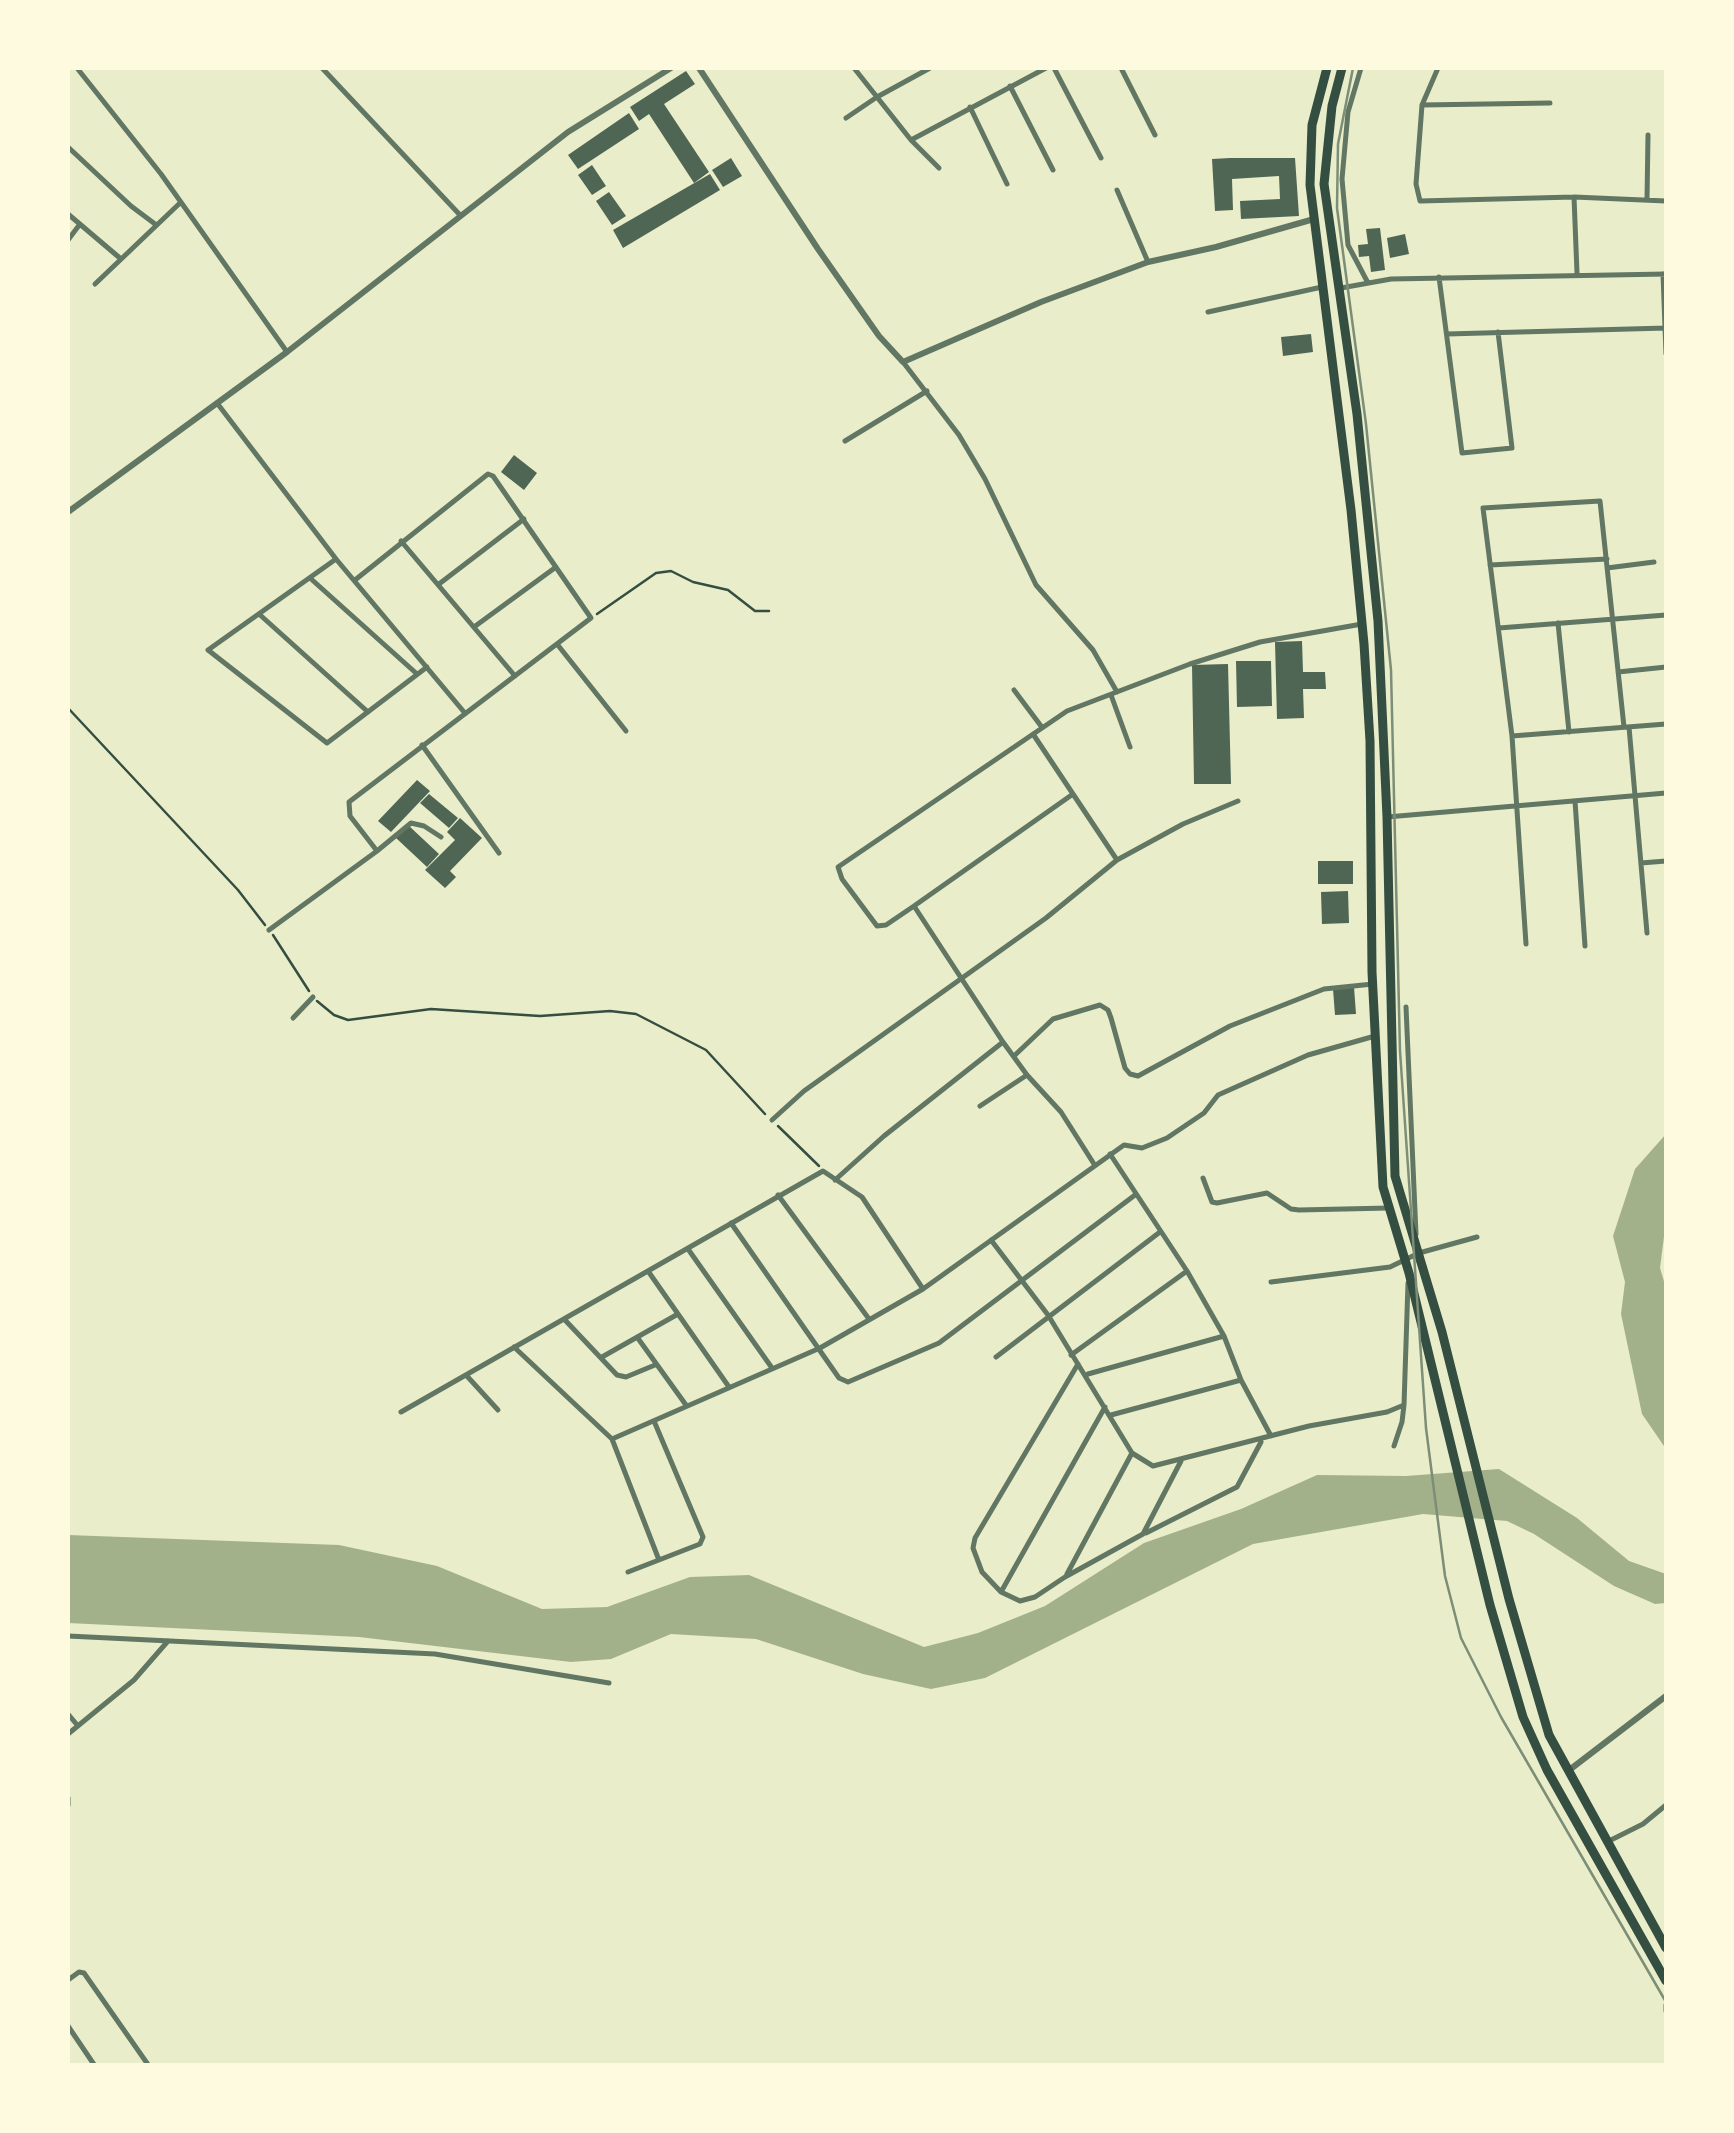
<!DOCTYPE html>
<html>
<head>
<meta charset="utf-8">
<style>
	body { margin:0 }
	#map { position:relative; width:1734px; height:2133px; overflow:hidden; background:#e9edc9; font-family:"Golos Text",sans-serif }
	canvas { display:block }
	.frame { position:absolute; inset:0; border:70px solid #fefae0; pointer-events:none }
</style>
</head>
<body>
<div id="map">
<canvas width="1734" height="2133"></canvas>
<div class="frame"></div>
</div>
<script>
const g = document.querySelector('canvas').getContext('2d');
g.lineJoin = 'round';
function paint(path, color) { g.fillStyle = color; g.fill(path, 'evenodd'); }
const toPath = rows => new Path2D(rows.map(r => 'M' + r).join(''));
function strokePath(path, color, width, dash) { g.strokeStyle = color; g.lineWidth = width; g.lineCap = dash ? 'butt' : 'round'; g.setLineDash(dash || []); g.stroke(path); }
const water = toPath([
	[1666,1134,1666,1221,1660,1268,1666,1288,1666,1449,1642,1414,1621,1314,1625,1282,1613,1236,1635,1169],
	[1499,1469,1577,1518,1629,1561,1666,1574,1666,1603,1655,1604,1614,1586,1534,1534,1507,1521,1423,1514,1253,1544,985,1678,931,1689,863,1674,756,1639,671,1634,611,1659,571,1662,359,1637,68,1623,68,1535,339,1545,437,1566,542,1609,607,1607,690,1577,749,1575,924,1647,978,1633,1045,1606,1144,1543,1241,1509,1317,1475,1406,1476]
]);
const building = toPath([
	[686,71,695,84,664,104,709,172,694,183,649,114,639,121,630,107],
	[629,113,639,129,578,169,568,155],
	[731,158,742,176,723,187,712,170],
	[1230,158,1295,158,1299,216,1241,219,1240,201,1280,199,1279,176,1232,179,1233,210,1215,211,1212,159],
	[592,165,606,186,592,195,578,175],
	[710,174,720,190,623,248,613,230],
	[609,192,626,216,612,225,596,201],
	[1380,228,1385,270,1371,272,1369,256,1359,257,1358,245,1368,244,1366,229],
	[1405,234,1409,254,1390,258,1387,238],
	[1311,334,1313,352,1283,356,1281,337],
	[514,455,537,473,524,490,501,472],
	[1302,641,1303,672,1325,672,1326,689,1303,689,1304,718,1277,719,1275,642],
	[1236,661,1271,661,1272,706,1237,707],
	[1228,664,1231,784,1194,784,1192,665],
	[417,780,430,791,391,832,378,821],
	[429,794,458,818,449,828,420,803],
	[460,818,482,838,450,871,456,877,445,888,425,870,455,840,447,832],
	[408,825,439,854,427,867,396,838],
	[1318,861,1353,861,1353,884,1318,884],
	[1348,891,1349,923,1322,924,1321,892],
	[1354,987,1356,1014,1335,1015,1333,989]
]);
const path = toPath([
	[597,614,656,573,671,571,693,582,728,590,755,611,769,611],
	[68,708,238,890,265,925],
	[273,935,309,991],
	[317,1001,334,1015,348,1020,431,1009,540,1016,610,1011,636,1014,706,1050,765,1114],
	[778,1126,819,1166]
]);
const minor = toPath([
	[77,68,161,174,287,352],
	[322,68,460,215],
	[854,68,911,140,1046,68],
	[1054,68,1101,158],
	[1121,68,1155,135],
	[1361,68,1348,112,1342,179,1348,245,1368,283],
	[1438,68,1422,105,1416,184,1420,201,1574,197,1666,201],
	[1010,86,1053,170],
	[1422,105,1550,103],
	[970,107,1007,184],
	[846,118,877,97,930,68],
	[911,140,939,168],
	[68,147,131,206,155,224],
	[1117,190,1148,262],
	[1574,197,1577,273],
	[1647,200,1648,135],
	[68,214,121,259],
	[68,240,80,224],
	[1663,274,1666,354],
	[1439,277,1462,453,1512,448,1498,332],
	[95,284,181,202],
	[1341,288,1391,279,1666,274],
	[1208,312,1322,287],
	[1447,334,1666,328],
	[903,362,959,435,985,479,1036,585,1093,650,1117,692],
	[217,403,336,559,464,712],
	[845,441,927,391],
	[401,541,515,676],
	[336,559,208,650,327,743,427,667],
	[1490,565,1607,559],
	[1607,568,1654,562],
	[310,578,417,674],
	[439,584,524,519],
	[259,614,368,712],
	[1558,623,1569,732],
	[474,627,556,567],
	[1499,628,1666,615],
	[557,644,626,731],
	[1618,672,1666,667],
	[1014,690,1041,726],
	[1111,695,1130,747],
	[1629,727,1647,933],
	[1033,734,1117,860],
	[1512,736,1666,724],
	[422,745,499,853],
	[1575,801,1585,946],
	[1387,817,1666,793],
	[377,851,411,823,424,826,441,837],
	[1641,863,1666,861],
	[914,906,1073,794],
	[269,930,377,851,350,816,349,802,591,618,493,476,488,474,355,580],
	[1526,944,1512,736,1483,508,1600,501,1624,727],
	[1406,1007,1416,1234],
	[293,1018,313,997],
	[1014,1056,1053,1019,1100,1005,1108,1010,1111,1018,1125,1068,1130,1074,1138,1076,1230,1026,1324,989,1373,984],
	[980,1106,1027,1075],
	[772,1120,804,1091,1046,918,1117,860,1183,824,1238,801],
	[1110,1154,1187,1271,1224,1336,1241,1380,1271,1436],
	[1094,1164,1061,1112,1027,1075,1003,1042,914,906,886,925,877,926,842,879,838,867,1067,711,1190,664,1260,642,1362,624],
	[1203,1178,1212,1202,1217,1203,1267,1193,1291,1209,1299,1210,1389,1208],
	[835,1180,884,1136,1003,1042],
	[778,1195,869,1319],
	[731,1223,839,1378,848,1382,939,1343,1135,1195],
	[991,1240,1048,1315,1132,1453,1153,1466,1309,1426,1387,1412,1404,1405,1408,1283],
	[688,1249,772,1368],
	[648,1271,729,1387],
	[1271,1282,1390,1267,1419,1253,1477,1237],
	[564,1319,617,1375,626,1377,655,1365],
	[637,1337,686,1405],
	[514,1347,612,1439,820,1348,923,1289,1124,1145,1142,1148,1167,1138,1204,1113,1218,1095,1308,1055,1375,1036],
	[1071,1355,1187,1271],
	[602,1357,678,1314],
	[996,1357,1160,1232],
	[1078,1364,975,1538,973,1548,982,1572,1001,1592,1020,1601,1035,1597,1065,1577,1143,1534,1181,1461],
	[1088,1374,1224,1336],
	[466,1375,498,1410],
	[401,1412,823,1171,862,1197,923,1289],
	[1111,1415,1241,1380],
	[612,1439,659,1560],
	[1394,1446,1402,1422,1404,1405],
	[1146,1533,1237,1487,1261,1442],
	[628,1572,700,1544,703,1537,654,1421],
	[1067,1574,1132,1453],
	[1001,1592,1105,1407],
	[68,1636,435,1654,609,1683],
	[68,1714,78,1726],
	[68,1734,134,1680,168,1641],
	[68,1798,68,1805],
	[1609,1841,1643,1824,1666,1805],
	[68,1980,79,1972,84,1973,149,2066],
	[1666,2005,1666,2011],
	[68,2026,95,2066]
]);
const tertiary = toPath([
	[699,68,818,249,879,336,903,362,1041,302,1148,262,1216,247,1314,219],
	[68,512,287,352,568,132,671,68],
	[1568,1771,1666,1696]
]);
const trunk = toPath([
	[1327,68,1312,125,1310,185,1351,510,1364,644,1370,741,1372,972,1383,1187,1409,1273,1490,1605,1523,1717,1547,1770,1666,1981],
	[1342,68,1332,106,1324,184,1357,414,1378,621,1387,817,1395,1176,1442,1332,1509,1599,1549,1735,1666,1948]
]);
const rail = toPath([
	[1353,68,1338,144,1337,208,1366,424,1391,670,1400,1051,1426,1428,1445,1576,1461,1638,1501,1717,1666,2002]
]);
paint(water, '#a3b18a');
paint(building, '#4f6655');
strokePath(path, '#344e41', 2.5);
strokePath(minor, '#617663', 5);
strokePath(tertiary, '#617663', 6);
strokePath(trunk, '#344e41', 9);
strokePath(rail, '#7c8e77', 2.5);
</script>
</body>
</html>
